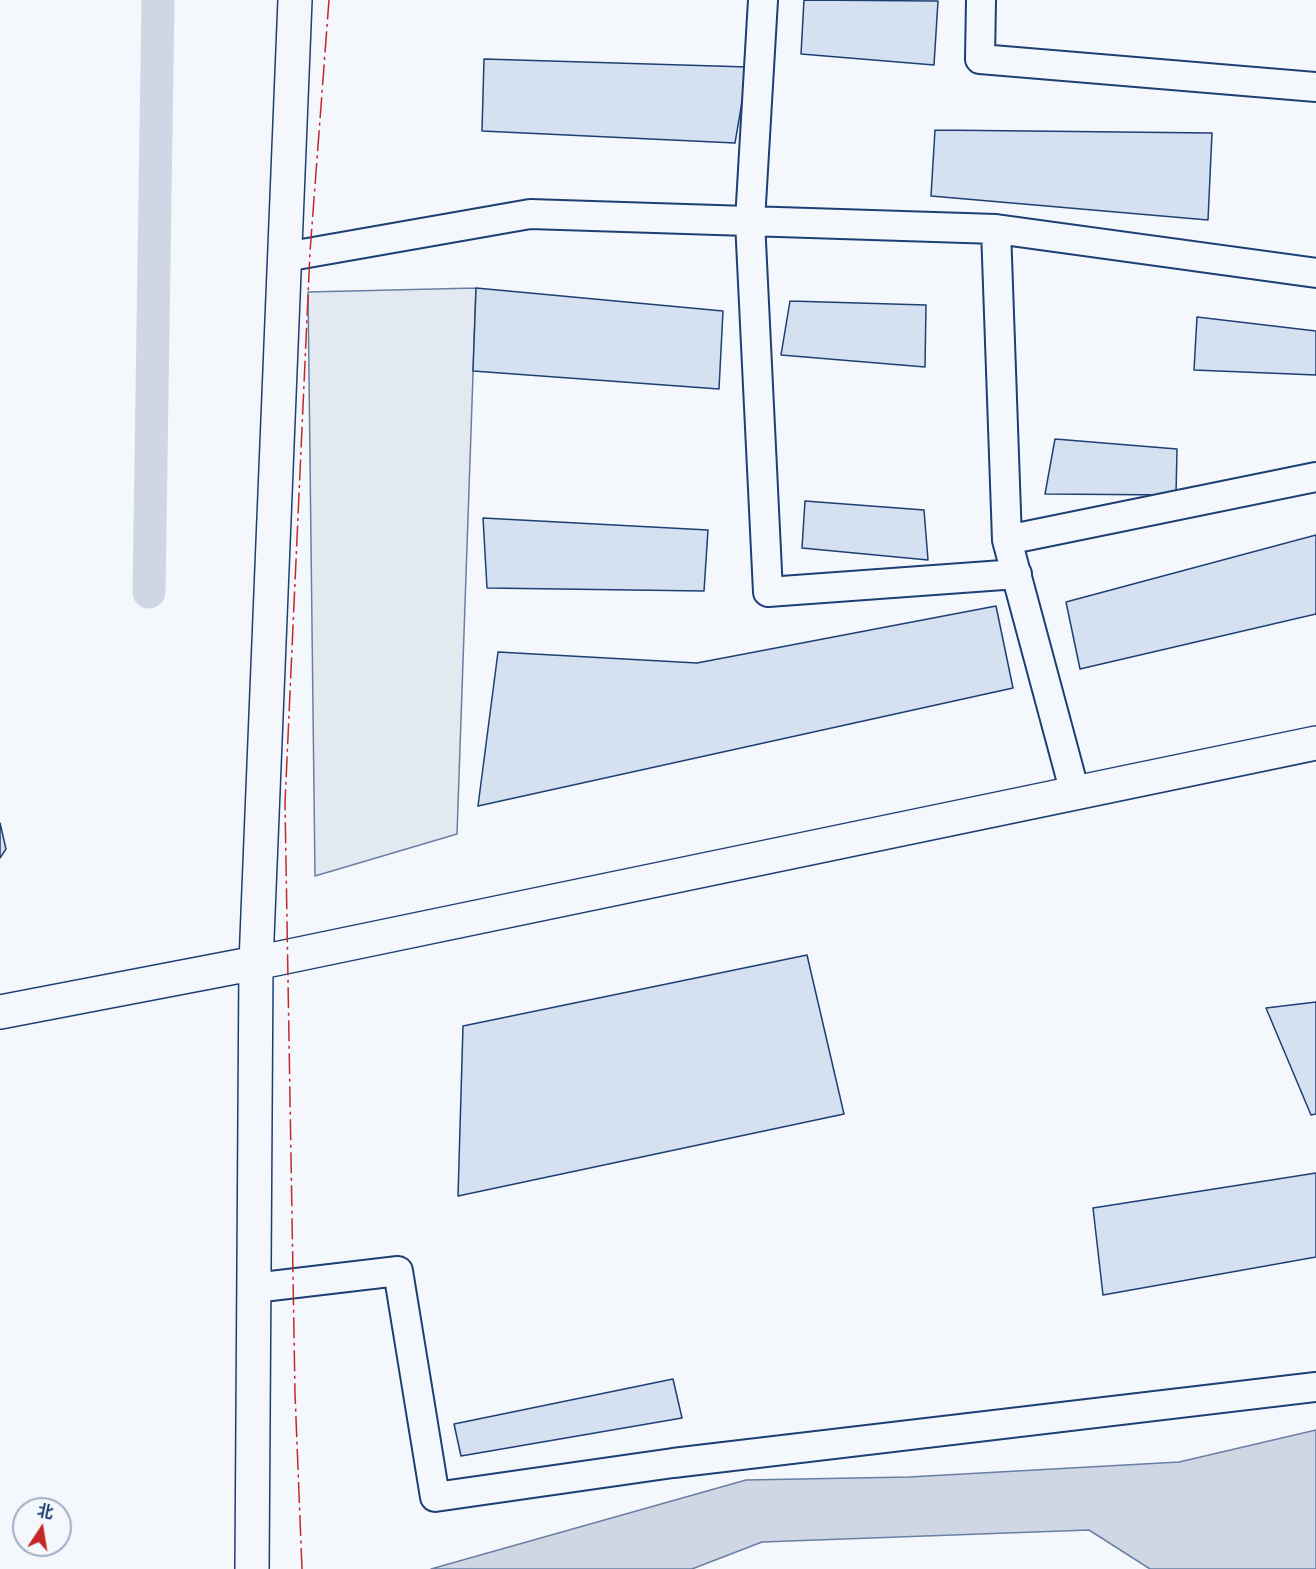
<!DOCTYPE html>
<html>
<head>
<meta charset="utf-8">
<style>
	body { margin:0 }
	#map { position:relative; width:1316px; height:1569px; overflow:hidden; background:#f4f7fb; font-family:Merriweather,"Noto Sans SC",serif }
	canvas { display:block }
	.north { position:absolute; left:12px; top:1497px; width:60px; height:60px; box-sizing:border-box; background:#f4f7fb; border:2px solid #9eadc5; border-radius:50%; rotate:12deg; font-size:16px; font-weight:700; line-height:24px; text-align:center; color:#1d3f73 }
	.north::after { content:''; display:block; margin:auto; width:21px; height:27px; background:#c62828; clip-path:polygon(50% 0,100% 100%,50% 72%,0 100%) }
</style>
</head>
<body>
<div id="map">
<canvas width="1316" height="1569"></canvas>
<div class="north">北</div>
</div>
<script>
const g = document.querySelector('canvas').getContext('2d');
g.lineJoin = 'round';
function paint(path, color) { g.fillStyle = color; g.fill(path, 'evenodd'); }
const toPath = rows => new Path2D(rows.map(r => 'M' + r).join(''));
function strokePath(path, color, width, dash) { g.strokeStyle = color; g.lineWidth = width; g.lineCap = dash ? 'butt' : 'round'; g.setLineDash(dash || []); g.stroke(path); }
const green = toPath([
	[476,288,457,834,315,876,308,292,476,288]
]);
const water = toPath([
	[1316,1430,1316,1569,1150,1569,1089,1530,762,1542,692,1569,431,1569,746,1480,909,1477,1179,1462,1316,1430]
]);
const canal = toPath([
	[149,592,158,0]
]);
const building = toPath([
	[804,0,938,1,934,65,801,54,804,0],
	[484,59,748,67,735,143,482,131,484,59],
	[935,130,1212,133,1208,220,931,196,935,130],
	[476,288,723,311,719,389,473,371,476,288],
	[790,301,926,305,925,367,781,355,790,301],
	[1197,317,1316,331,1316,375,1194,370,1197,317],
	[1055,439,1177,449,1176,495,1045,494,1055,439],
	[805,501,924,510,928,560,802,548,805,501],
	[483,518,708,530,704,591,487,588,483,518],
	[1316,535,1316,614,1080,669,1066,602,1316,535],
	[996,606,1013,688,478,806,498,652,697,663,996,606],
	[0,823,6,849,0,858,0,823],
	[807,955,844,1114,458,1196,463,1026,807,955],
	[1316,1002,1316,1114,1311,1115,1266,1008,1316,1002],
	[1316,1173,1316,1257,1103,1295,1093,1208,1316,1173],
	[673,1379,682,1418,461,1456,454,1424,673,1379]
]);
const street = toPath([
	[763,0,750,221,768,592,1017,574],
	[981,0,980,59,1316,87],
	[996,229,1007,540,1075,793],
	[285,257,530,214,996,229,1316,273],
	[1007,540,1316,477],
	[254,1288,398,1271,435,1497,673,1463,1316,1387]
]);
const secondary = toPath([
	[295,0,256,963,1316,743],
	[0,1012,256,963,252,1569]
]);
const power = toPath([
	[302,1569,295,1393,285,803,310,252,329,0]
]);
paint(green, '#e3e9f0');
strokePath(green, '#687fa3', 1.5);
paint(water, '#cfd7e4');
strokePath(water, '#687fa3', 1.5);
strokePath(canal, '#cfd7e4', 33);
paint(building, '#d5e0f0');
strokePath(building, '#1d3f73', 1.5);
strokePath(street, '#1d3f73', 32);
strokePath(secondary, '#1d3f73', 36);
strokePath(street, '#f4f7fb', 28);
strokePath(secondary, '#f4f7fb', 33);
strokePath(power, '#c62828', 1.5, [21, 4.5, 3, 4.5]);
</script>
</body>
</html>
